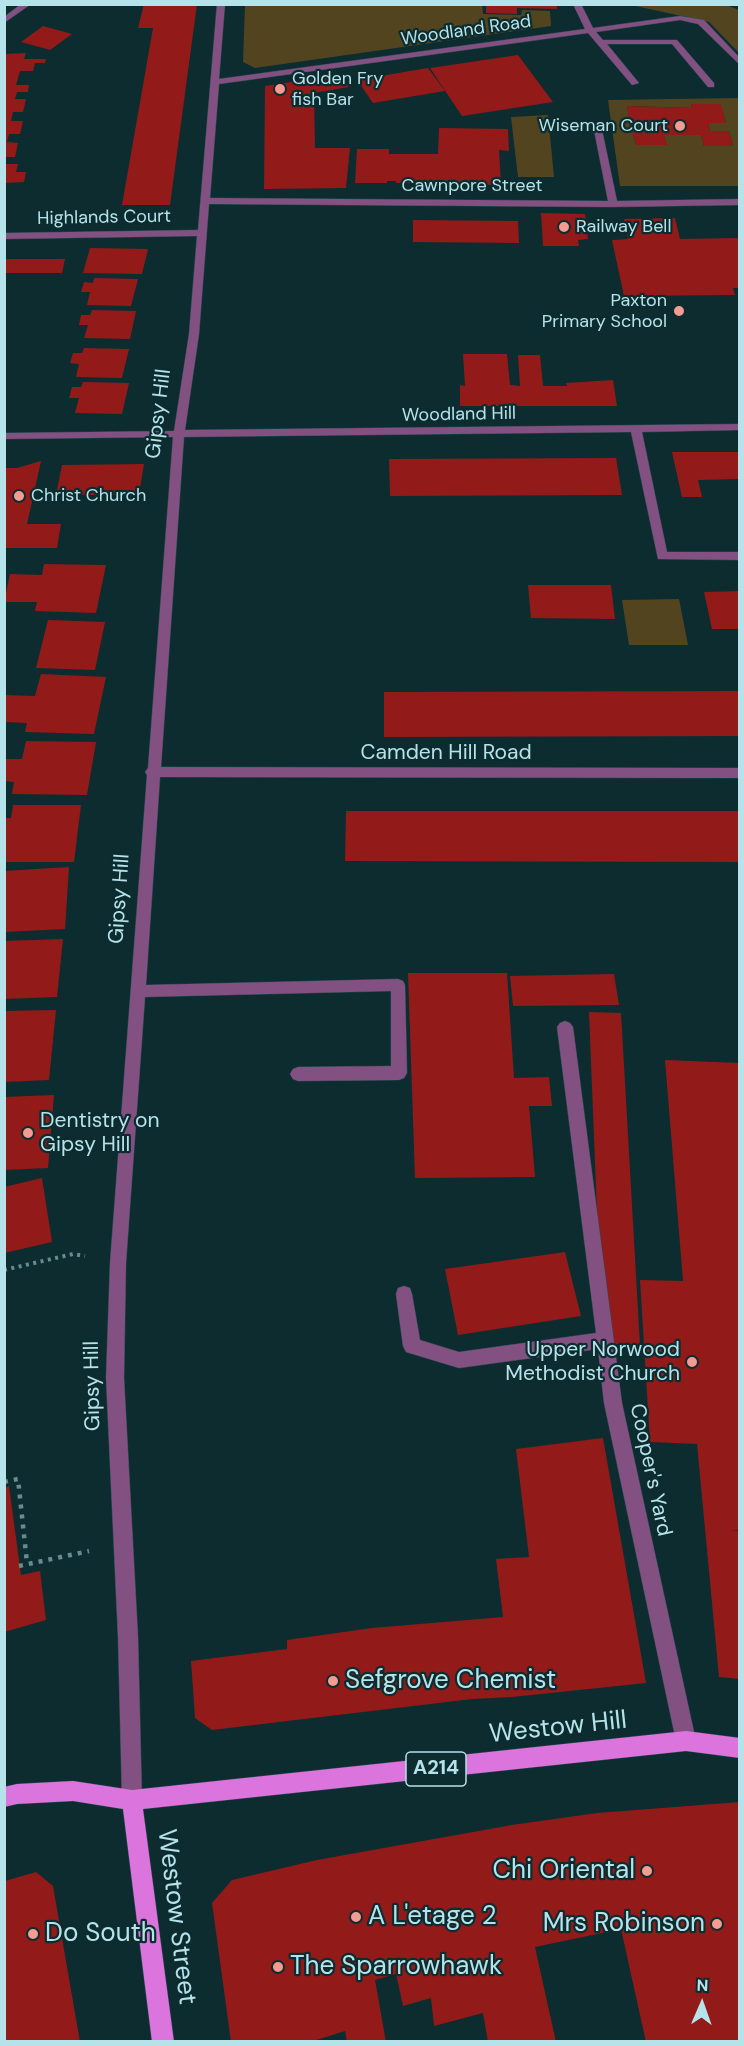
<!DOCTYPE html>
<html>
<head>
<meta charset="utf-8">
<style>
	body { margin:0 }
	#map { position:relative; width:744px; height:2046px; overflow:hidden; background:#0c2c30; font-family:"DM Sans",sans-serif }
	canvas { display:block }
	.frame { position:absolute; inset:0; border:6px solid #b6e2e9; pointer-events:none }
	.north { position:absolute; left:672px; top:1974px; width:60px; height:60px; -webkit-text-stroke:4px #0c2c30; paint-order:stroke; rotate:2deg; font-size:16px; font-weight:700; line-height:24px; text-align:center; color:#b6e2e9 }
	.north::after { content:''; display:block; margin:auto; width:21px; height:27px; background:#b6e2e9; clip-path:polygon(50% 0,100% 100%,50% 72%,0 100%) }
</style>
</head>
<body>
<div id="map">
<canvas width="744" height="2046"></canvas>
<div class="frame"></div>
<div class="north">N</div>
</div>
<script>
const g = document.querySelector('canvas').getContext('2d');
g.lineJoin = 'round';
function paint(path, color) { g.fillStyle = color; g.fill(path, 'evenodd'); }
const toPath = rows => new Path2D(rows.map(r => 'M' + r).join(''));
function strokePath(path, color, width, dash) { g.strokeStyle = color; g.lineWidth = width; g.lineCap = dash ? 'butt' : 'round'; g.setLineDash(dash || []); g.stroke(path); }
function write(font, color, halo, rows, align = 'center') {
  g.font = font + ' "DM Sans",sans-serif'; g.lineWidth = 4.5; g.setLineDash([]); g.textBaseline = 'middle'; g.strokeStyle = halo; g.fillStyle = color; for (const [text, x, y, turn = 0] of rows) {
    g.save(); g.translate(x, y); g.rotate((+turn || 0) * Math.PI / 180); g.textAlign = isNaN(turn) ? turn : align; if (halo) g.strokeText(text, 0, 0); g.fillText(text, 0, 0); g.restore();
  }
}
const green = toPath([
	[482,4,483,14,521,15,522,10,550,11,551,26,255,68,243,62,245,5],
	[631,5,726,5,739,10,739,53,709,22],
	[739,98,739,186,620,186,608,100],
	[691,104,720,104,726,122,708,123,710,131,729,131,733,146,704,146,701,135,664,135,666,145,636,145,632,130,653,130,651,123,630,123,627,106,692,108],
	[548,115,554,177,518,177,511,117],
	[679,599,688,645,629,645,622,600]
]);
const building = toPath([
	[144,4,197,4,170,205,122,205,153,28,138,28],
	[486,4,557,4,557,9,517,8,517,14,486,13],
	[43,26,72,34,50,50,21,42],
	[26,53,24,59,46,59,45,63,35,63,33,71,20,71,16,85,29,85,28,92,17,92,15,99,26,99,23,112,13,112,11,121,23,121,20,134,9,134,7,142,18,143,15,157,4,157,4,54],
	[518,55,553,102,462,116,430,68],
	[428,68,445,91,373,103,357,80],
	[338,75,349,87,314,93,315,148,350,148,346,188,264,189,265,86],
	[691,104,721,104,726,123,708,123,710,131,729,131,733,146,704,146,701,135,664,135,667,145,636,145,632,130,653,130,651,123,630,123,627,106,692,108],
	[439,128,508,129,509,151,499,150,501,185,396,183,396,181,387,181,387,183,355,183,357,149,389,149,389,154,438,154],
	[4,164,18,164,16,172,26,172,24,182,4,183],
	[541,213,585,214,588,239,578,240,579,246,543,246],
	[675,218,680,239,740,238,740,288,733,288,735,295,624,296,612,240,628,239,624,219],
	[413,220,518,221,519,243,413,242],
	[90,248,148,249,142,274,83,273],
	[4,259,65,259,62,273,4,273],
	[94,278,138,279,131,306,87,305,90,292,81,292,84,282,93,283],
	[92,310,136,311,130,339,84,338,88,325,79,325,81,315,90,315],
	[84,348,129,349,122,378,76,377,79,364,70,363,73,353,82,353],
	[463,354,507,354,510,385,520,386,518,355,540,355,543,386,567,386,566,383,613,380,617,406,460,406,460,385,465,386],
	[83,382,129,383,122,414,75,413,79,398,69,398,72,387,81,387],
	[672,452,740,452,740,479,698,480,702,497,682,497],
	[616,458,622,495,390,496,389,459],
	[41,461,27,524,61,524,57,548,4,548,4,468,17,468],
	[144,464,139,495,56,495,62,465],
	[44,564,106,565,96,613,35,611,37,602,4,602,10,574,42,575],
	[528,585,611,585,615,619,531,618],
	[740,591,740,629,712,629,704,592],
	[48,620,105,622,95,670,36,668],
	[41,674,106,677,94,734,25,732,27,723,4,722,4,695,35,696],
	[740,691,740,736,384,737,384,692],
	[26,741,96,742,87,795,12,794,14,782,5,781,5,759,22,759],
	[13,805,81,805,74,862,4,862,4,818,11,818],
	[346,811,740,811,740,862,345,861],
	[69,867,65,929,4,932,4,871],
	[63,939,57,997,4,999,4,941],
	[408,973,507,973,514,1078,549,1077,552,1106,529,1106,535,1177,415,1178],
	[614,974,619,1005,513,1006,510,976],
	[56,1010,49,1080,4,1082,4,1011],
	[589,1012,621,1013,640,1345,611,1344,599,1263],
	[665,1060,740,1063,740,1530,730,1530,740,1531,740,1679,719,1677,697,1444,650,1442,640,1280,683,1281],
	[54,1095,48,1168,4,1170,4,1097],
	[42,1178,52,1242,4,1253,4,1187],
	[565,1252,581,1316,458,1335,445,1269],
	[603,1438,646,1683,512,1697,472,1699,212,1730,195,1718,191,1661,287,1649,287,1640,372,1628,503,1617,496,1559,529,1557,516,1449],
	[9,1486,21,1575,40,1571,46,1620,4,1632,4,1488],
	[740,1802,740,2042,646,2042,621,1929,535,1947,556,2042,488,2042,483,2013,434,2026,431,1998,403,2006,396,1974,375,1980,386,2042,347,2042,345,2031,310,2042,231,2042,212,1903,232,1880,317,1860,512,1825,597,1813],
	[36,1872,53,1886,80,2042,5,2042,5,1881]
]);
const pathFar1 = toPath([
	[4,1270,73,1254,85,1256]
]);
const path = toPath([
	[4,1482,18,1479,27,1563],
	[19,1566,89,1551]
]);
const minor = toPath([
	[21,4,31,4,4,23,4,17,21,4],
	[217,4,225,4,219,79,585,29,573,4,581,4,593,28,680,16,704,20,740,58,740,65,698,24,680,20,596,32,603,40,677,40,714,83,714,87,708,87,672,44,607,44,639,83,632,85,588,33,219,84,210,198,608,201,593,125,597,122,601,125,617,201,740,199,740,205,613,207,209,204,199,334,185,430,740,424,740,430,642,432,667,552,740,552,740,560,658,559,631,432,184,437,161,767,740,768,740,778,160,777,146,985,398,979,403,981,405,985,407,1073,404,1078,399,1080,298,1081,293,1079,290,1074,293,1069,298,1067,391,1066,391,991,145,997,126,1263,124,1378,138,1637,142,1800,139,1807,132,1810,125,1807,122,1800,118,1637,106,1378,110,1263,147,775,145,772,148,768,173,437,4,439,4,433,174,431,189,334,197,236,4,239,4,233,198,230,217,4],
	[565,1021,570,1023,573,1027,622,1403,696,1741,693,1748,686,1751,679,1748,676,1741,604,1403,598,1349,459,1368,406,1352,403,1346,396,1294,398,1288,404,1286,410,1288,412,1294,420,1340,459,1352,596,1333,557,1027,560,1023,565,1021]
]);
const major = toPath([
	[686,1731,740,1738,740,1758,686,1751,143,1809,174,2042,152,2042,123,1809,73,1801,17,1804,4,1807,4,1787,17,1784,73,1781,132,1790,686,1731]
]);
const markers = [
	[280,89,6,"#f59c92"],
	[680,126,6,"#f59c92"],
	[564,227,6,"#f59c92"],
	[679,311,6,"#f59c92"],
	[19,496,6,"#f59c92"],
	[28,1133,6,"#f59c92"],
	[692,1362,6,"#f59c92"],
	[333,1681,6,"#f59c92"],
	[647,1871,6,"#f59c92"],
	[356,1917,6,"#f59c92"],
	[717,1924,6,"#f59c92"],
	[33,1934,6,"#f59c92"],
	[278,1967,6,"#f59c92"]
];
const farStreetnames = [
	["Woodland Road",466,31,-8],
	["Cawnpore Street",472,186],
	["Highlands Court",104,218,-1],
	["Woodland Hill",459,415,-1]
];
const farPoinames = [
	["Golden Fry",292,79],
	["fish Bar",292,100],
	["Wiseman Court",668,126,"right"],
	["Railway Bell",576,227],
	["Paxton",667,301,"right"],
	["Primary School",667,322,"right"],
	["Christ Church",31,496]
];
const shields = [
	[436,1769,60]
];
const shieldNames = [
	["A214",436,1769]
];
const streetNames = [
	["Gipsy Hill",159,414,-83],
	["Camden Hill Road",446,753],
	["Gipsy Hill",120,899,-86],
	["Gipsy Hill",93,1386,-91],
	["Cooper's Yard",650,1470,78]
];
const poiNames = [
	["Dentistry on",40,1121],
	["Gipsy Hill",40,1145],
	["Upper Norwood",680,1350,"right"],
	["Methodist Church",680,1374,"right"]
];
const nearPoinames = [
	["Sefgrove Chemist",345,1681],
	["Chi Oriental",635,1871,"right"],
	["A L'etage 2",368,1917],
	["Mrs Robinson",705,1924,"right"],
	["Do South",45,1934],
	["The Sparrowhawk",290,1967]
];
const nearStreetnames = [
	["Westow Hill",558,1728,-6],
	["Westow Street",176,1917,83]
];
paint(green, '#534420');
paint(building, '#921b1a');
strokePath(minor, '#27494e', 1);
strokePath(major, '#27494e', 1);
strokePath(pathFar1, '#668c91', 4, [3, 4.5]);
strokePath(path, '#668c91', 4.5, [4, 6]);
paint(minor, '#825081');
paint(major, '#dc74dd');
for (const [x, y, r, color] of markers) { const dot = new Path2D(); dot.arc(x, y, r, 0, 2 * Math.PI); g.fillStyle = color; g.fill(dot); strokePath(dot, '#0c2c30', 2); }
write('18px', '#b6e2e9', '#0c2c30', farStreetnames);
write('18px', '#b6e2e9', '#0c2c30', farPoinames, 'left');
for (const [x, y, w] of shields) { const box = new Path2D(); box.roundRect(x - w / 2, y - 17, w, 34, 4.5); g.fillStyle = '#0c2c30'; g.fill(box); strokePath(box, '#b6e2e9', 1.5); }
write('bold 20px', '#b6e2e9', null, shieldNames);
write('21px', '#b6e2e9', '#0c2c30', streetNames);
write('21px', '#b6e2e9', '#0c2c30', poiNames, 'left');
write('26px', '#b6e2e9', '#0c2c30', nearPoinames, 'left');
write('26px', '#b6e2e9', '#0c2c30', nearStreetnames);
</script>
</body>
</html>
